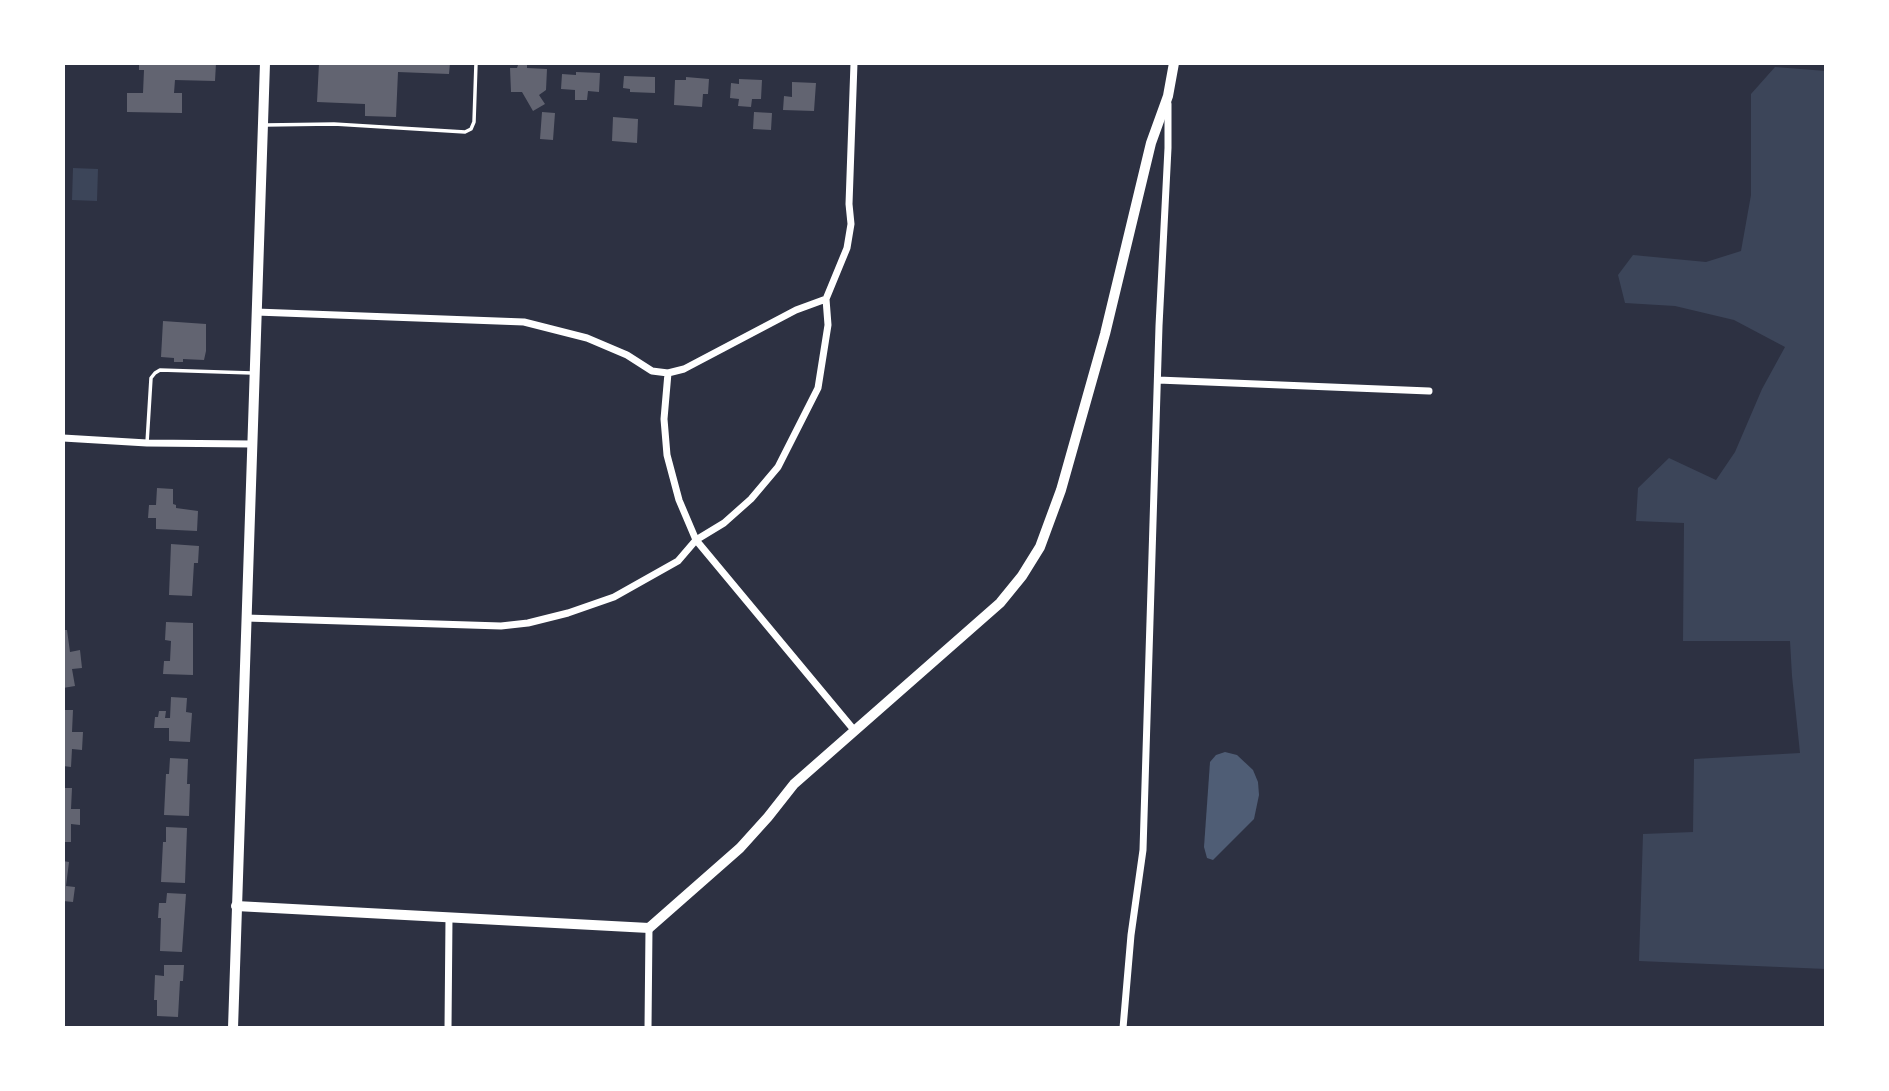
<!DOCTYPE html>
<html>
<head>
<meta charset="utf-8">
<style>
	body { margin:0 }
	#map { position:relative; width:1889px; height:1091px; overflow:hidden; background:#2d3142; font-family:Raleway,sans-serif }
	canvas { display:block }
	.frame { position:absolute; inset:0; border:65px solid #fff; pointer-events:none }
</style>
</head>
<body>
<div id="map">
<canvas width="1889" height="1091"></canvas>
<div class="frame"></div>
</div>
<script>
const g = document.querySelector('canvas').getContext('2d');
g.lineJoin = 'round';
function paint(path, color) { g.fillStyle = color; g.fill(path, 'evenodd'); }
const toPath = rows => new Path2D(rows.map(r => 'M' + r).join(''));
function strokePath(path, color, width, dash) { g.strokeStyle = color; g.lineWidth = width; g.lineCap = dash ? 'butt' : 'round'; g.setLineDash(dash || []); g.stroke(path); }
const green = toPath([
	[1775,67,1826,71,1826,969,1639,961,1643,834,1693,832,1694,759,1800,753,1792,676,1790,641,1683,641,1684,523,1636,521,1638,488,1669,458,1716,480,1735,452,1762,389,1785,347,1734,320,1675,306,1625,303,1618,275,1633,255,1706,262,1741,251,1751,195,1751,94],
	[73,168,98,169,97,201,72,200]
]);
const water = toPath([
	[1225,752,1237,755,1253,770,1258,782,1259,795,1254,819,1213,860,1207,858,1204,847,1210,762,1216,755]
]);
const building = toPath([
	[139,63,216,63,215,81,175,80,174,93,182,93,182,113,127,112,127,93,143,93,144,70,139,70],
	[319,63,450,63,449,74,398,72,396,117,365,116,365,104,317,102],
	[518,65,527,65,527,68,547,69,546,90,539,95,545,104,533,111,522,92,511,92,510,68,517,68],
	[576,72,600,73,599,92,588,91,587,100,575,100,575,90,561,89,562,74,576,75],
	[624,76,655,77,655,93,630,92,630,89,623,88],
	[686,77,709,79,708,94,703,94,702,107,674,105,675,80,686,80],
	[739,79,762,80,761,99,752,99,751,107,738,106,739,99,730,98,731,83,739,84],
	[792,82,816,83,814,111,783,110,784,96,792,97],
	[542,112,555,113,553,140,540,139],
	[754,112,772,113,771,130,753,129],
	[613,117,638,119,637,143,612,141],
	[163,321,206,324,206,351,204,360,183,359,183,362,174,362,174,358,161,357],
	[157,488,173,489,173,504,176,505,176,508,198,511,197,531,156,529,156,518,148,518,149,505,156,505],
	[171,544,199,546,198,563,194,563,192,596,169,595],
	[166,622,193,623,193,675,163,674,164,661,170,661,171,641,165,640],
	[63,630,67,630,70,652,80,650,82,668,72,669,75,686,63,688],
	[171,697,187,698,186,712,192,713,190,742,169,741,169,728,154,728,155,717,158,717,159,711,166,711,165,718,170,718],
	[63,710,73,710,72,732,83,732,82,750,72,749,71,767,63,766],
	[170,758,188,759,187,784,190,784,189,816,164,815,166,774,169,774],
	[63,788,72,788,71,809,80,809,80,825,71,824,71,842,63,842],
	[166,827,187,828,185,883,161,882,163,842,166,842],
	[63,861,69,862,66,886,75,887,73,902,63,901],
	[167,893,186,894,182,952,160,951,161,918,158,918,159,903,166,903],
	[164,965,184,965,183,981,180,981,178,1017,157,1016,157,1000,154,1000,155,975,164,976]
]);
const service = toPath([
	[265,125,334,124,465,132,471,129,474,122,476,63],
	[147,443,151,378,155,373,160,370,252,373]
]);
const minor = toPath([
	[256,312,524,322,587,338,627,355,652,371,668,373,684,369,796,310,826,299],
	[668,373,664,419,667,455,679,500,696,540,854,730],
	[1158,380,1429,391],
	[63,438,147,443,251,444],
	[246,618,501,626,528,623,568,613,614,597,678,561,696,540,724,523,751,499,778,467,818,388,828,325,826,299,847,248,851,224,849,204,854,63],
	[448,1028,449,918],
	[648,1028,649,928],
	[1123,1028,1131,935,1143,850,1159,326,1168,148,1168,104]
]);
const tertiary = toPath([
	[236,906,649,928,740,848,768,817,794,784,1000,603,1022,576,1040,547,1061,490,1105,334,1151,143,1168,96,1174,63]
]);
const secondary = toPath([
	[233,1028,265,63]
]);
paint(green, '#3c4559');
paint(water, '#4f5d75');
paint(building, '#626471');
strokePath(service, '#fff', 3.5);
strokePath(minor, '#fff', 7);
strokePath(tertiary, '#fff', 10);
strokePath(secondary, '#fff', 10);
</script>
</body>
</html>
